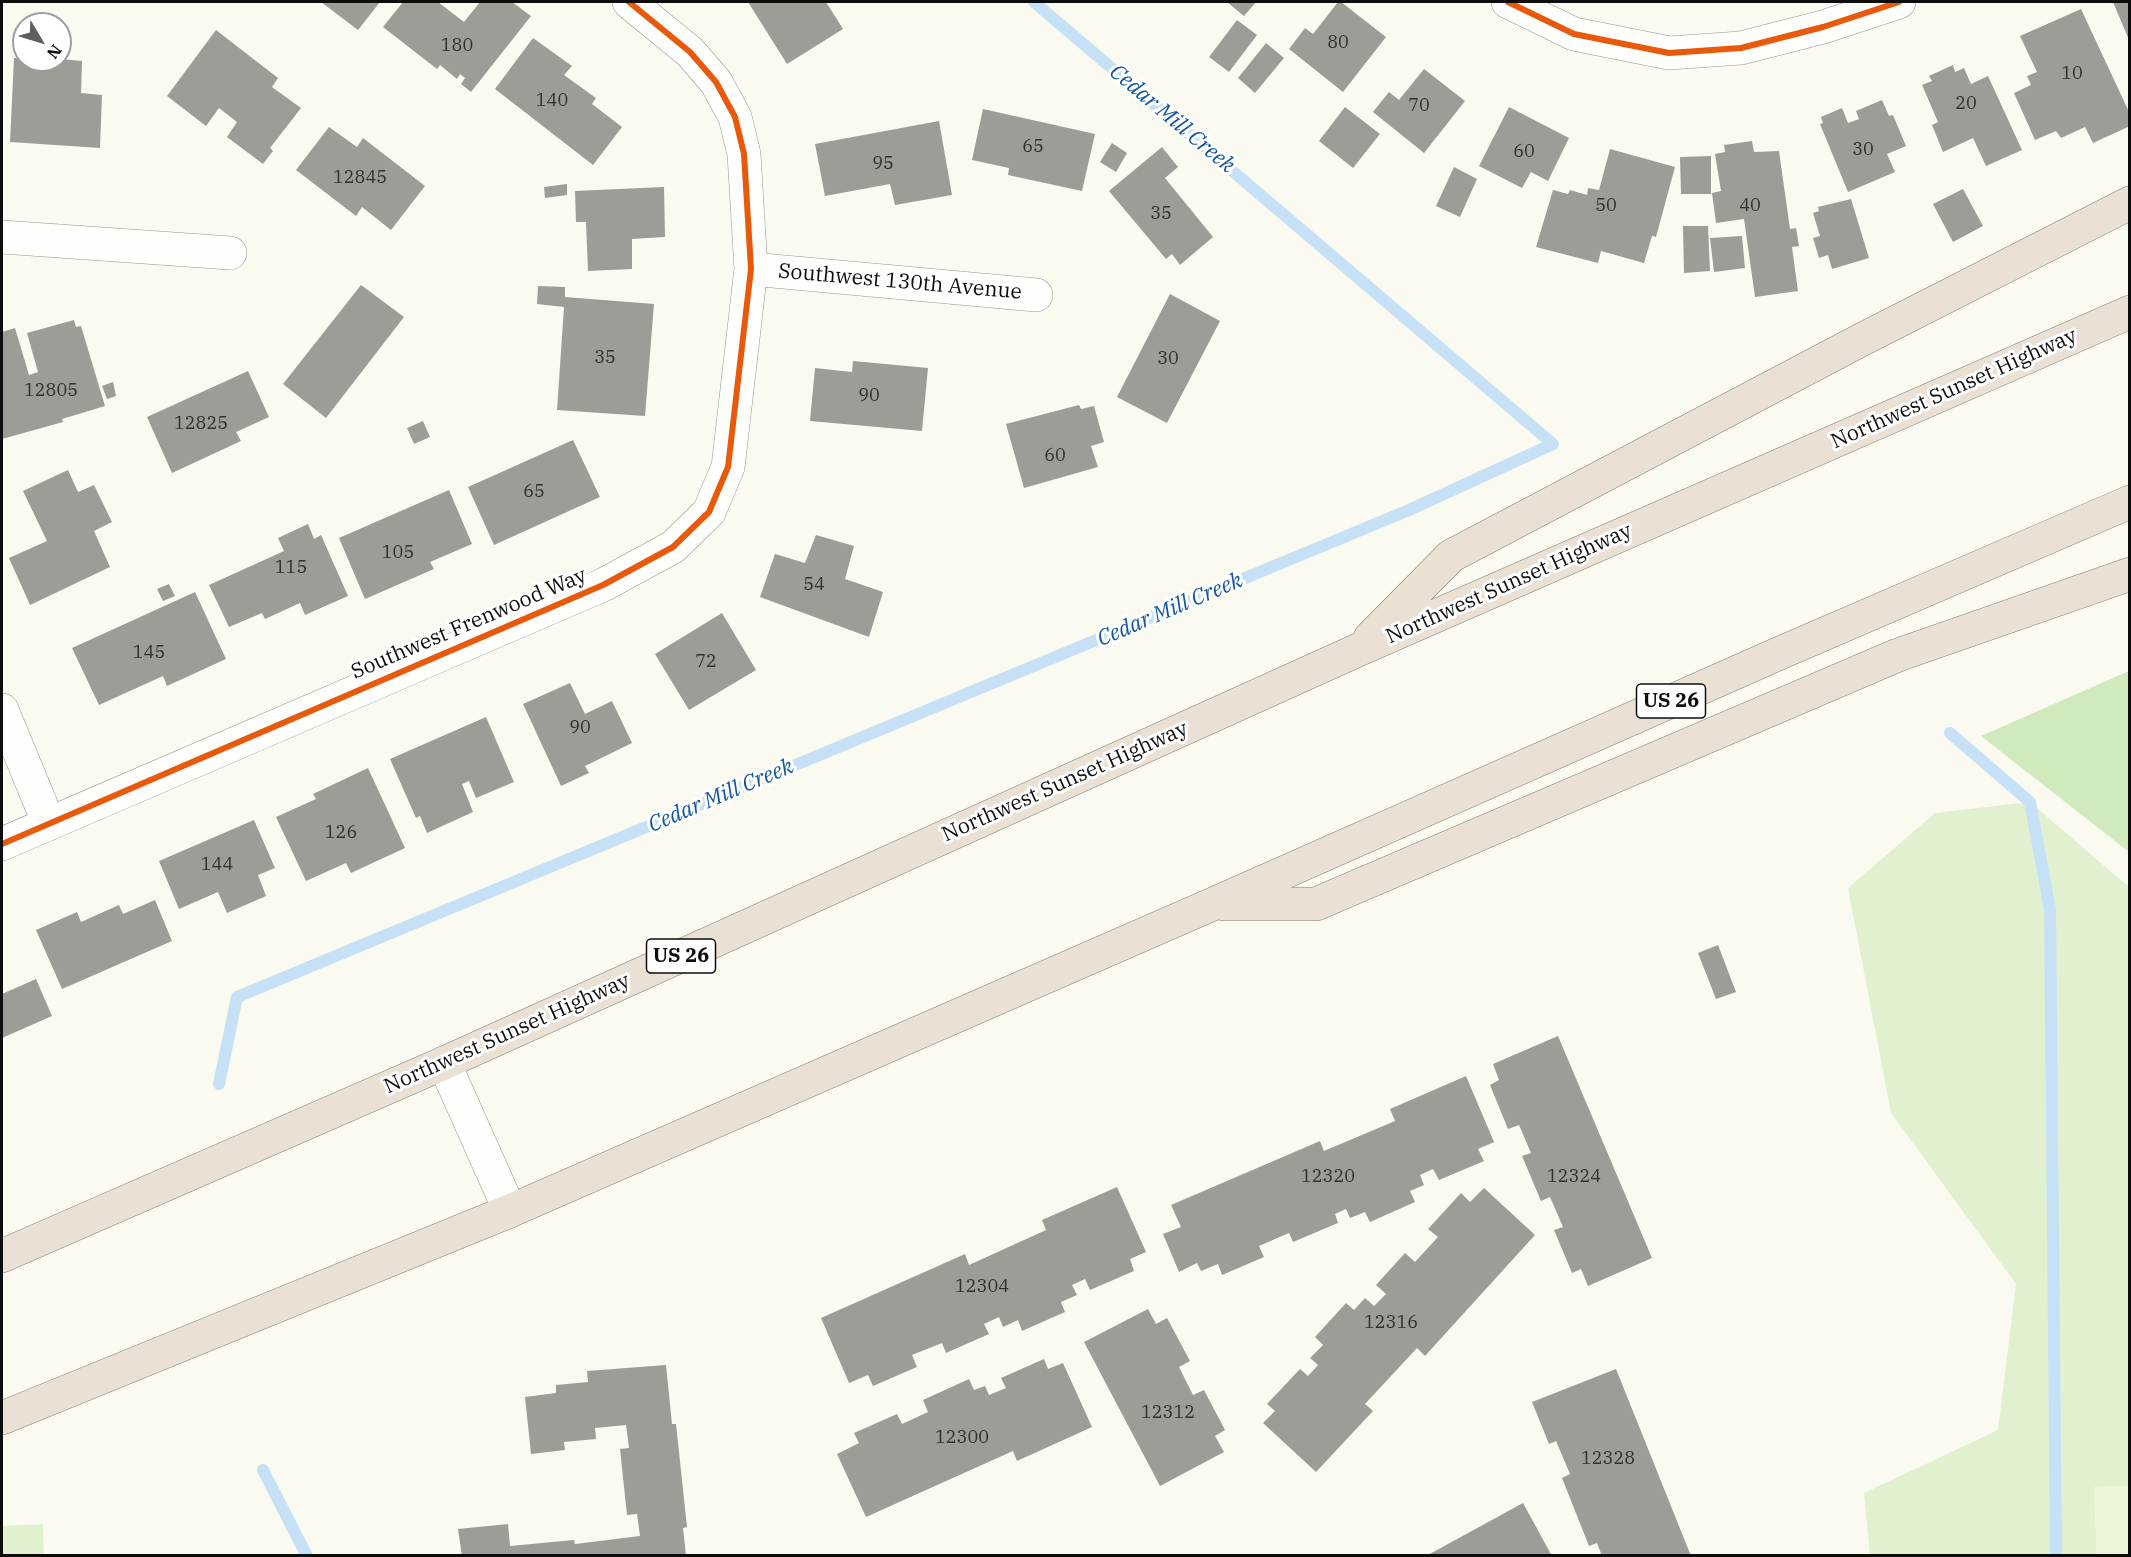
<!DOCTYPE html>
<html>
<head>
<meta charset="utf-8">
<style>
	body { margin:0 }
	#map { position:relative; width:2131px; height:1557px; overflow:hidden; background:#fbfaf0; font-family:"IBM Plex Serif",serif }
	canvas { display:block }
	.frame { position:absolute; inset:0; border:3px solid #0d0d0d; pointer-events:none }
	.north { position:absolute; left:12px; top:12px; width:60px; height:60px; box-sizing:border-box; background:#fff; border:2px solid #9e9e9e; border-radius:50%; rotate:128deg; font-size:16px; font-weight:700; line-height:24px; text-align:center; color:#0d0d0d }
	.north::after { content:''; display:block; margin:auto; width:21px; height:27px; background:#60605c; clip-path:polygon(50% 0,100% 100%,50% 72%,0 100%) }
</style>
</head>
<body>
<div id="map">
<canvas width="2131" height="1557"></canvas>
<div class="frame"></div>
<div class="north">N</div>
</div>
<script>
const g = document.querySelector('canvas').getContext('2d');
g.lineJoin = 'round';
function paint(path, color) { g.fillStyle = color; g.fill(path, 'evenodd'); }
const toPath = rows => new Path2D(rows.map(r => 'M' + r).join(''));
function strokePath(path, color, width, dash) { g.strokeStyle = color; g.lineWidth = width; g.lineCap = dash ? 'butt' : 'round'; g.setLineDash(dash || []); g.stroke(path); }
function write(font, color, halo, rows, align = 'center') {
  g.font = font + ' "IBM Plex Serif",serif'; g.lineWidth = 6; g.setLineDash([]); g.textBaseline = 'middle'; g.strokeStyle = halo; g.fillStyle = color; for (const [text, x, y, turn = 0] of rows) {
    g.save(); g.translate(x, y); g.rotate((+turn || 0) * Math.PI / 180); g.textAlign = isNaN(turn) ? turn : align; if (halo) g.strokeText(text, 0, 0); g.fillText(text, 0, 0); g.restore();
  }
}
const green = toPath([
	[2030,802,2129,887,2129,1486,2094,1487,2097,1555,1870,1555,1864,1493,1998,1430,2016,1284,1891,1113,1848,888,1935,813],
	[43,1524,44,1555,2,1555,2,1526]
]);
const forest = toPath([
	[2129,671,2129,852,1981,736]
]);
const pitch = toPath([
	[2129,1486,2129,1555,2097,1555,2094,1487]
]);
const stream = toPath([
	[1950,733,2030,802,2050,909,2056,1556],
	[219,1084,237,997,1409,510,1553,444,1034,2],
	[263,1470,307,1556]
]);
const building = toPath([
	[321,2,380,2,358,30],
	[403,2,438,2,464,22,480,2,512,2,531,16,471,92,461,84,465,78,460,74,457,79,440,65,437,69,383,27],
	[748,2,826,2,843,29,787,64],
	[1227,2,1256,2,1244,16],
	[1338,2,1341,2,1386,37,1343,92,1289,49,1305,28,1313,34],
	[2113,2,2130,2,2130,40,2129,40],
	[2081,9,2130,114,2130,126,2093,143,2085,127,2061,138,2056,131,2035,140,2014,93,2031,85,2027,76,2037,72,2020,36],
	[1237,20,1257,35,1229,72,1209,57],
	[216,30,278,78,272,87,301,108,270,148,273,151,263,164,227,137,237,122,219,108,206,126,167,96],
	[20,37,24,38,24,60,60,59,82,61,81,93,102,95,100,148,10,142,14,58,20,58],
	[533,38,572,66,564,75,596,98,592,104,622,127,593,165,495,89],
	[1266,43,1284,58,1255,93,1238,78],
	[1953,65,1955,72,1964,68,1971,84,1988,76,2022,150,1986,166,1973,138,1943,152,1932,125,1938,122,1922,85,1932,81,1929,76],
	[1424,69,1465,101,1424,153,1373,112,1389,92,1399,100],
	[1882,100,1889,116,1893,115,1906,146,1887,154,1895,172,1848,192,1820,124,1823,123,1821,117,1842,108,1848,123,1859,119,1856,111],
	[1345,107,1380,134,1353,168,1319,141],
	[1509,107,1569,138,1548,181,1531,172,1522,188,1479,166],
	[983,109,1095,134,1082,191,1008,175,1009,168,972,160],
	[939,121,952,195,895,205,890,184,825,196,815,144],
	[329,127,357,147,363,138,425,186,391,230,362,207,356,216,296,170],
	[1752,141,1754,152,1779,151,1790,229,1796,228,1799,246,1792,247,1798,291,1755,297,1744,219,1716,223,1712,193,1721,191,1715,154,1725,152,1724,145],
	[1112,143,1127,153,1116,172,1100,162],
	[1162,147,1178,167,1165,178,1213,237,1180,265,1172,254,1166,259,1109,191],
	[1610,149,1675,167,1656,237,1652,236,1644,263,1601,251,1598,263,1536,247,1553,190,1568,194,1570,190,1587,195,1588,188,1599,190],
	[1711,156,1711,194,1681,194,1680,157],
	[1454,167,1477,179,1460,217,1436,206],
	[567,184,567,195,545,198,544,187],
	[664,187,665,237,632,239,632,269,588,271,586,222,576,222,575,191],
	[1963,189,1983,226,1953,242,1933,204],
	[1851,199,1869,258,1832,269,1828,255,1819,258,1813,238,1820,236,1813,213,1819,211,1818,207],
	[1683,226,1708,226,1710,271,1684,273],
	[1742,236,1745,268,1714,272,1710,238],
	[361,285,404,317,326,418,283,384],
	[538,286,565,287,565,297,654,304,645,416,557,410,564,307,537,304],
	[1170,294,1220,321,1167,423,1117,397],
	[74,320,76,327,81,326,105,406,62,419,63,422,2,439,2,332,15,328,29,375,38,372,27,333],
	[853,361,928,368,922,431,810,421,815,368,852,372],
	[248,371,269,417,236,432,241,441,172,473,147,417],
	[113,382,116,396,107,399,102,386],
	[1079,405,1081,409,1094,406,1104,442,1091,446,1098,467,1024,488,1006,424],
	[423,421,430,437,414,444,407,428],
	[573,440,600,497,494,545,468,487],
	[68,470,78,492,94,485,112,522,94,531,110,567,30,605,9,558,47,541,23,491],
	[449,490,472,544,430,562,434,569,365,599,339,538],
	[308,524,314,539,321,535,348,596,305,615,300,603,265,619,262,613,229,627,209,585,284,551,278,538],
	[816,535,854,546,845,579,883,592,869,637,760,597,775,554,805,563],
	[169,584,175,596,163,601,157,589],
	[195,592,226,659,167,686,163,676,99,705,72,648],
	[722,613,756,670,689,710,655,654],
	[570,683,585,714,612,701,632,743,585,766,589,773,561,786,523,704],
	[486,717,514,782,476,798,469,781,462,784,473,812,427,833,420,816,416,818,390,759],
	[368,768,405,848,351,873,346,863,306,881,276,817,316,799,313,794],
	[254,820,275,868,258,875,266,896,227,913,218,892,179,909,159,861],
	[155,900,172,941,62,989,36,930,77,912,81,922,119,905,123,914],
	[1718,945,1736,992,1716,999,1698,953],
	[36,979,52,1016,2,1038,2,994],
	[1558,1036,1652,1258,1588,1286,1581,1269,1572,1273,1554,1230,1563,1227,1550,1197,1541,1201,1522,1156,1531,1153,1519,1125,1508,1129,1490,1085,1499,1080,1493,1064],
	[1466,1076,1494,1142,1478,1149,1484,1161,1439,1180,1433,1169,1420,1175,1424,1185,1410,1191,1415,1202,1370,1222,1365,1212,1350,1218,1346,1209,1335,1214,1338,1223,1293,1242,1289,1233,1259,1246,1264,1257,1222,1275,1218,1264,1201,1271,1197,1263,1179,1272,1163,1234,1181,1227,1171,1205,1320,1141,1324,1151,1395,1121,1390,1109],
	[1117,1187,1146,1252,1130,1259,1134,1271,1090,1290,1085,1279,1072,1285,1077,1295,1061,1302,1065,1312,1022,1331,1018,1320,1003,1327,999,1317,984,1324,989,1334,946,1353,942,1343,912,1355,917,1367,873,1386,868,1375,849,1383,821,1318,965,1254,969,1265,1046,1230,1042,1220],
	[1484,1188,1535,1235,1425,1356,1417,1348,1365,1404,1373,1411,1316,1472,1263,1423,1275,1411,1267,1404,1300,1369,1308,1376,1318,1365,1310,1358,1323,1345,1315,1337,1346,1303,1354,1310,1365,1298,1374,1306,1386,1294,1376,1285,1405,1253,1415,1262,1438,1237,1428,1229,1461,1193,1470,1202],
	[1148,1309,1156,1324,1167,1318,1190,1361,1179,1367,1193,1395,1204,1390,1225,1430,1215,1436,1224,1452,1160,1486,1084,1342],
	[1044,1359,1048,1369,1063,1363,1092,1427,1017,1461,1013,1451,866,1517,837,1454,859,1443,854,1433,897,1414,902,1424,928,1412,923,1400,969,1379,974,1390,985,1386,989,1395,1006,1388,1001,1378],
	[666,1365,672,1424,676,1424,687,1527,683,1528,686,1556,462,1556,458,1529,508,1524,510,1546,574,1540,575,1544,640,1536,637,1514,627,1515,620,1449,629,1448,626,1425,595,1428,596,1439,564,1442,565,1450,531,1454,525,1397,556,1393,556,1385,588,1382,587,1371],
	[1616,1369,1691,1556,1602,1556,1597,1543,1589,1546,1562,1478,1570,1474,1556,1441,1549,1444,1532,1402],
	[1523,1503,1552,1556,1426,1556]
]);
const minor = toPath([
	[1508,2,1574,34,1669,53,1741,48,1823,27,1899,2],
	[2,237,230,253],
	[751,269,1036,295],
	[2,710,49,824],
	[2,844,603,585,673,547,709,512,728,467,751,269,744,154,735,117,716,82,690,52,629,2],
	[444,1063,510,1211]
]);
const highway = toPath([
	[1370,638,1451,556,1861,340,2130,203],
	[1224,904,1316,904,1898,655,2130,574],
	[2,1256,444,1063,1358,650,2130,312],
	[2,1418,510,1211,1213,904,1780,653,2130,502]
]);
const cycleway = toPath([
	[1508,2,1574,34,1669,53,1741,48,1823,27,1899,2],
	[2,844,603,585,673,547,709,512,728,467,751,269,744,154,735,117,716,82,690,52,629,2]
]);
const numberNames = [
	["80",1338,43],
	["180",457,46],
	["10",2072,74],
	["140",552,101],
	["20",1966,104],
	["70",1419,106],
	["65",1033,147],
	["30",1863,150],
	["60",1524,152],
	["95",883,164],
	["12845",360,178],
	["50",1606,206],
	["40",1750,206],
	["35",1161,214],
	["35",605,358],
	["30",1168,359],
	["12805",51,391],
	["90",869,396],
	["12825",201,424],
	["60",1055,456],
	["65",534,492],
	["105",398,553],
	["115",291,568],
	["54",814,585],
	["145",149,653],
	["72",706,662],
	["90",580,728],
	["126",341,833],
	["144",217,865],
	["12320",1328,1177],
	["12324",1574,1177],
	["12304",982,1287],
	["12316",1391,1323],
	["12312",1168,1413],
	["12300",962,1438],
	["12328",1608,1459]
];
const shields = [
	[1671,701,69],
	[681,956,69]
];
const shieldNames = [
	["US 26",1671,701],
	["US 26",681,956]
];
const streetNames = [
	["Southwest 130th Avenue",900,282,5],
	["Northwest Sunset Highway",1954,389,-24],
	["Northwest Sunset Highway",1509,584,-24],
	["Southwest Frenwood Way",469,624,-23],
	["Northwest Sunset Highway",1065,782,-24],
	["Northwest Sunset Highway",507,1034,-24]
];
const waterNames = [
	["Cedar Mill Creek",1172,119,40],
	["Cedar Mill Creek",1170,610,-23],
	["Cedar Mill Creek",721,796,-23]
];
paint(green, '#e1f1d0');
paint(forest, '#d0e9bd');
paint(pitch, '#ebf5d9');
strokePath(stream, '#c6e1f5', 12);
paint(building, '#9e9c96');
strokePath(minor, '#94948f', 34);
strokePath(highway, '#81817c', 34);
strokePath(minor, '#fefefd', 33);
strokePath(highway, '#eae0d4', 33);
strokePath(cycleway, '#e8590c', 6);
write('18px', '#31312f', null, numberNames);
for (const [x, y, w] of shields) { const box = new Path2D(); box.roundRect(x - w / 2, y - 17, w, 34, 4.5); g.fillStyle = '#fff'; g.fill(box); strokePath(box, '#0d0d0d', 1.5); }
write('bold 20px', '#0d0d0d', null, shieldNames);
write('21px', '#0d0d0d', '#fff', streetNames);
write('italic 22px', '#1455a0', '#fff', waterNames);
</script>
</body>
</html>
